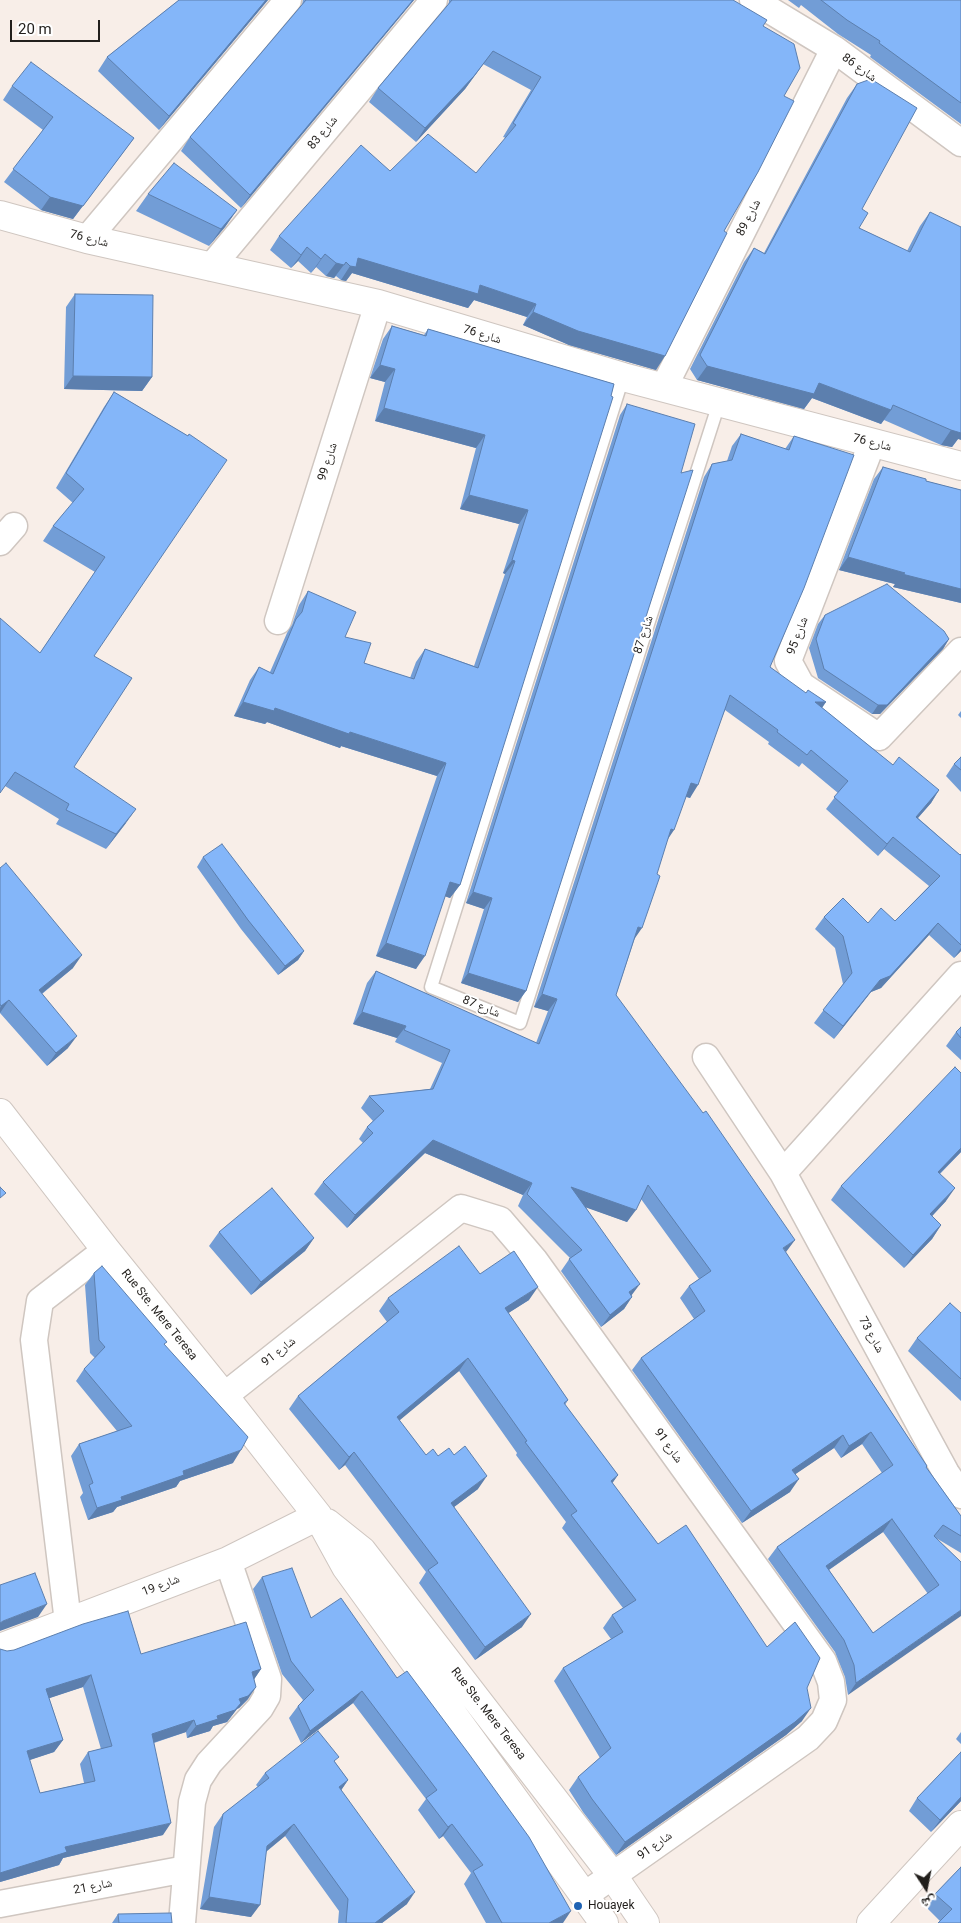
<!DOCTYPE html>
<html>
<head>
<meta charset="utf-8">
<style>
	body { margin:0 }
	#map { position:relative; width:961px; height:1923px; overflow:hidden; background:#f8eee8; font-family:Roboto,"Noto Naskh Arabic",sans-serif }
	canvas { display:block }
	.north { position:absolute; left:901px; top:1863px; width:50px; height:50px; -webkit-text-stroke:4px #fff; paint-order:stroke; rotate:169deg; font-size:14px; font-weight:700; line-height:20px; text-align:center; color:#221f1c }
	.north::after { content:''; display:block; margin:auto; width:18px; height:22px; background:#221f1c; clip-path:polygon(50% 0,100% 100%,50% 72%,0 100%) }
	.scale { position:absolute; left:10px; top:20px; width:90px; height:22px; box-sizing:border-box; border:2px solid #221f1c; border-top:0; padding-left:6px; font-size:15px; line-height:18px; white-space:nowrap; color:#221f1c; -webkit-text-stroke:4px #fff; paint-order:stroke }
</style>
</head>
<body>
<div id="map">
<canvas width="961" height="1923"></canvas>
<div class="north">ش</div>
<div class="scale">20 m</div>
</div>
<script>
const g = document.querySelector('canvas').getContext('2d');
g.lineJoin = 'round';
const toPath = rows => new Path2D(rows.map(r => 'M' + r).join(''));
function strokePath(path, color, width, dash) { g.strokeStyle = color; g.lineWidth = width; g.lineCap = dash ? 'butt' : 'round'; g.setLineDash(dash || []); g.stroke(path); }
function paint(path, color) { g.fillStyle = color; g.fill(path, 'evenodd'); }
function write(font, color, halo, rows, align = 'center') {
  g.font = font + ' Roboto,"Noto Naskh Arabic",sans-serif'; g.lineWidth = 4; g.setLineDash([]); g.textBaseline = 'middle'; g.strokeStyle = halo; g.fillStyle = color; for (const [text, x, y, turn = 0] of rows) {
    g.save(); g.translate(x, y); g.rotate((+turn || 0) * Math.PI / 180); g.textAlign = isNaN(turn) ? turn : align; if (halo) g.strokeText(text, 0, 0); g.fillText(text, 0, 0); g.restore();
  }
}
const service = toPath([
	[623,377,431,987,520,1023,719,403]
]);
const minor = toPath([
	[753,0,834,49,961,143],
	[87,239,288,0],
	[211,267,434,0],
	[664,387,834,49],
	[872,443,788,661,801,685,879,737,961,651],
	[0,542,14,526],
	[278,621,378,304],
	[706,1057,783,1173,946,1473,961,1495],
	[783,1173,961,975],
	[224,1396,461,1208,500,1220,535,1261,823,1661,831,1682,833,1700,824,1721,808,1738,585,1895],
	[68,1622,34,1340,40,1301,106,1250],
	[0,1904,186,1869],
	[182,1923,192,1802,198,1780,209,1763,260,1708,267,1696,268,1679,228,1561]
]);
const tertiary = toPath([
	[0,215,87,239,378,304,623,377,961,466],
	[0,1113,106,1250,224,1396,318,1516,346,1567,604,1923],
	[327,1523,362,1551,613,1876,645,1923],
	[0,1648,228,1561,318,1516],
	[871,1923,961,1825]
]);
const wall = toPath([
	[179,0,268,0,159,130,98,71,107,57],
	[303,0,414,0,241,208,181,151,190,137,302,5],
	[449,0,733,0,763,26,784,96,724,231,656,370,569,345,523,325,527,317,474,300,468,308,352,273,346,281,341,280,336,276,334,278,326,276,316,267,311,273,298,261,291,268,270,250,279,236,390,171,476,173,506,138,503,137,531,90,483,64,465,89,416,142,369,102,378,88,448,5,449,2],
	[788,0,961,0,961,124,870,57,871,55,838,34,801,5,799,8],
	[857,84,862,209,859,228,907,251,920,226,930,212,958,439,952,447,941,445,884,420,881,424,812,398,804,409,697,380,690,369,744,262,754,248,764,253,847,98],
	[12,86,134,138,73,219,41,210,4,182,43,130,3,100],
	[148,194,237,210,225,227,209,246,136,211],
	[75,294,152,377,142,391,64,389,66,307],
	[392,326,424,335,428,329,614,384,460,885,450,898,445,896,416,969,376,956,437,776,341,746,340,748,267,722,265,724,234,716,250,680,259,667,270,672,287,633,292,625,299,605,308,591,345,637,364,663,410,678,416,662,425,649,474,666,505,574,503,573,519,524,460,509,476,448,375,421,385,382,370,378,383,339],
	[114,392,188,436,94,656,74,767,126,823,106,849,56,824,59,819,5,786,40,653,95,572,43,541,53,526,73,503,56,488,104,407],
	[627,404,681,473,526,991,518,1002,461,983,484,909,466,903,620,415],
	[741,434,785,449,794,436,770,667,822,708,893,765,939,790,931,803,918,818,960,855,961,854,961,951,954,958,929,935,881,988,871,992,834,1039,814,1023,843,984,835,948,815,929,824,917,868,923,895,921,929,886,884,849,878,856,826,809,838,793,802,763,799,767,768,744,769,742,725,710,690,798,686,797,668,838,616,995,927,1466,926,1467,961,1516,961,1553,936,1538,961,1562,848,1695,845,1677,835,1652,768,1559,777,1547,882,1473,862,1444,841,1458,834,1448,795,1474,790,1492,742,1523,632,1370,641,1358,694,1319,680,1298,689,1286,699,1279,641,1199,627,1222,586,1207,632,1296,624,1309,601,1327,561,1271,570,1258,518,1206,523,1195,425,1153,347,1228,314,1194,323,1182,363,1143,359,1139,367,1127,373,1121,361,1108,369,1096,430,1089,442,1063,395,1042,397,1038,353,1024,367,983,376,971,536,1043,548,1011,534,1007,704,477,712,464,727,461,732,446],
	[883,1532,928,1594,873,1633,829,1570],
	[883,467,926,481,961,490,961,603,893,587,895,584,839,570,874,479],
	[825,615,949,639,943,649,880,714,872,714,818,678,809,648,818,624],
	[961,711,961,718,958,715],
	[961,757,961,792,946,776,954,764],
	[203,857,304,951,298,960,278,975,241,929,197,867],
	[0,868,73,968,42,994,68,1048,47,1066,0,1013],
	[961,1027,961,1060,946,1046,956,1032],
	[961,1073,961,1152,940,1174,946,1201,932,1216,941,1225,932,1239,904,1268,831,1200,841,1186],
	[219,1232,314,1238,305,1251,251,1295,209,1246],
	[94,1273,164,1345,233,1463,180,1481,176,1487,117,1507,113,1512,88,1520,80,1497,83,1493,71,1456,79,1444,117,1431,76,1381,84,1369,95,1358,90,1353,85,1285],
	[480,1274,529,1300,508,1313,568,1400,565,1405,618,1475,612,1483,658,1544,767,1647,807,1688,802,1721,786,1735,616,1855,583,1812,569,1790,578,1777,600,1758,554,1681,563,1668,611,1639,603,1628,612,1615,623,1608,562,1528,566,1522,516,1455,517,1453,459,1371,399,1420,426,1455,438,1456,478,1489,454,1507,522,1627,475,1660,419,1583,426,1572,345,1465,339,1470,289,1409,298,1396,387,1322,379,1311,388,1298],
	[961,1313,961,1401,908,1351,917,1338],
	[262,1577,311,1618,563,1923,486,1923,464,1884,471,1873,443,1836,439,1839,418,1810,426,1799,353,1703,301,1743,289,1718,298,1706,303,1700,282,1674,253,1589],
	[7,1651,141,1654,261,1669,254,1679,248,1699,239,1708,237,1709,227,1722,213,1726,210,1731,187,1738,186,1732,154,1743,163,1835,63,1858,59,1865,0,1882],
	[83,1687,101,1749,88,1752,80,1764,84,1783,40,1793,29,1760,54,1752,63,1740,49,1698],
	[961,1732,961,1744,956,1739],
	[961,1752,961,1801,931,1832,909,1811,917,1798],
	[335,1762,348,1780,341,1790,407,1904,382,1923,338,1923,339,1911,285,1836,266,1852,251,1917,200,1909,214,1827,223,1814,258,1787,256,1785,265,1773],
	[961,1867,961,1923,940,1921,926,1907,935,1894],
	[118,1914,172,1923,112,1923]
]);
const shadedWall = toPath([
	[266,0,268,0,159,130,169,116],
	[413,0,414,0,241,208,250,195],
	[493,51,465,89,416,142,425,128],
	[134,138,73,219,41,210,50,197],
	[237,210,225,227,209,246,221,229],
	[307,247,298,261,291,268,301,255],
	[325,254,316,267,311,273,321,259],
	[358,258,480,285,536,304,527,317,474,300,468,308,352,273,346,281,341,280,350,266],
	[346,262,334,278,326,276,336,263],
	[533,312,665,356,656,370,569,345,523,325],
	[380,365,395,369,385,382,370,378],
	[707,366,819,383,891,410,881,424,812,398,804,409,697,380],
	[73,376,152,377,142,391,64,389],
	[384,408,485,435,476,448,375,421],
	[951,430,961,431,961,440,958,439,952,447,941,445],
	[469,495,528,510,519,524,460,509],
	[848,557,905,573,961,589,961,603,893,587,895,584,839,570],
	[512,560,515,561,505,574,503,573],
	[949,639,943,649,880,714,872,714,878,705],
	[243,702,275,708,446,763,437,776,341,746,340,748,267,722,265,724,234,716],
	[815,702,826,702,818,714],
	[691,783,698,785,690,798,682,795],
	[939,790,931,803,908,829,916,817],
	[136,809,126,823,106,849,116,834],
	[671,829,674,830,666,842],
	[893,837,884,849,878,856,887,844],
	[450,882,460,885,450,898,441,895],
	[473,892,492,898,484,909,466,903],
	[938,923,929,935,881,988,871,992,834,1039,843,1026,880,980],
	[638,927,642,928,633,941],
	[386,943,425,956,416,969,376,956],
	[961,948,961,951,954,958],
	[304,951,298,960,278,975,285,966],
	[82,955,73,968,30,1003,39,990],
	[468,973,526,991,518,1002,461,983],
	[542,994,557,999,548,1011,534,1007],
	[9,1000,0,1013,0,1008,1,1006],
	[362,1012,406,1026,397,1038,353,1024],
	[77,1036,68,1048,47,1066,56,1053],
	[433,1140,532,1183,523,1195,425,1153,347,1228,355,1215],
	[961,1148,961,1152,928,1185,938,1172],
	[571,1187,636,1210,627,1222,562,1199],
	[955,1188,946,1201,921,1228,930,1214],
	[941,1225,932,1239,904,1268,913,1255],
	[314,1238,305,1251,251,1295,261,1282],
	[795,1240,786,1252,783,1248],
	[640,1284,631,1296,629,1292],
	[538,1287,529,1300,496,1321,505,1308],
	[632,1297,624,1309,601,1327,610,1315],
	[468,1358,459,1371,388,1430,397,1417],
	[871,1432,862,1444,841,1458,849,1446],
	[843,1435,834,1448,784,1482,792,1470],
	[241,1450,233,1463,180,1481,176,1487,117,1507,113,1512,88,1520,97,1508,121,1497,183,1471],
	[354,1452,345,1465,339,1470,349,1457],
	[618,1475,609,1488,611,1481],
	[487,1476,478,1489,442,1516,451,1503],
	[799,1479,790,1492,742,1523,751,1511],
	[892,1519,883,1532,817,1578,826,1566],
	[47,1604,38,1617,0,1631,0,1623,3,1621],
	[961,1610,961,1616,848,1695,856,1683],
	[531,1614,522,1627,475,1660,485,1647],
	[261,1669,253,1681,252,1672],
	[91,1675,83,1687,38,1702,46,1689],
	[256,1687,248,1699,239,1708,237,1709,227,1722,213,1726,210,1731,187,1738,196,1726,217,1716],
	[362,1691,353,1703,301,1743,310,1731],
	[811,1708,802,1721,786,1735,616,1855,625,1842],
	[194,1720,186,1732,143,1746,152,1734],
	[63,1740,54,1752,18,1764,27,1751],
	[348,1780,340,1792,339,1787],
	[961,1797,961,1801,931,1832,940,1820],
	[171,1823,163,1835,63,1858,59,1865,0,1882,0,1873,65,1847],
	[294,1824,285,1836,258,1858,267,1846],
	[452,1824,443,1836,439,1839,448,1827],
	[415,1892,407,1904,382,1923,375,1923],
	[209,1897,260,1905,251,1917,200,1909],
	[571,1911,563,1923,549,1923]
]);
const building = toPath([
	[179,0,266,0,169,116,107,57,179,0],
	[306,0,413,0,250,195,190,137,306,0],
	[452,0,733,0,767,20,763,26,794,44,800,68,784,96,794,101,758,172,724,231,727,233,665,356,578,331,533,312,536,304,480,285,478,294,358,258,356,267,350,266,346,262,344,265,336,263,325,254,321,259,307,247,301,255,279,236,361,145,390,171,428,134,476,173,516,125,513,123,541,77,493,51,474,76,425,128,378,88,452,0],
	[821,0,961,0,961,103,879,43,880,41,847,20,821,0],
	[31,62,134,138,83,206,50,197,13,169,53,117,12,86,31,62],
	[871,79,917,108,862,209,868,213,859,228,910,252,930,212,961,227,961,433,951,430,893,405,891,410,819,383,814,394,707,366,700,355,754,248,765,254,857,84,871,79],
	[174,163,237,210,221,229,148,194,174,163],
	[75,294,153,295,152,377,73,376,75,294],
	[392,326,426,336,428,329,614,384,611,396,613,397,460,885,450,882,425,956,386,943,446,763,350,732,349,734,275,708,274,711,243,702,259,667,273,674,296,619,302,612,308,591,356,612,345,637,371,643,364,663,414,679,425,649,478,668,515,561,512,560,528,510,469,495,485,435,384,408,395,369,380,365,392,326],
	[114,392,188,436,189,434,227,460,94,656,132,678,74,767,136,809,116,834,66,810,69,804,15,772,0,793,0,618,40,653,105,557,53,526,84,489,66,473,114,392],
	[627,404,695,424,681,473,693,470,526,991,468,973,492,898,473,892,627,404],
	[741,434,789,450,794,436,854,455,804,588,770,667,806,693,808,690,826,702,815,702,893,765,899,757,939,790,916,817,960,855,961,854,961,945,938,923,890,976,880,980,843,1026,823,1010,852,973,843,936,824,917,843,898,868,923,881,908,895,921,940,876,893,837,887,844,834,797,848,781,811,750,807,755,777,732,778,730,730,695,698,785,691,783,674,830,671,829,657,874,660,876,642,928,638,927,616,995,703,1113,706,1111,795,1240,783,1248,927,1466,926,1467,961,1516,961,1536,943,1525,934,1536,961,1562,961,1610,856,1683,854,1665,844,1640,777,1547,893,1465,871,1432,849,1446,843,1435,792,1470,799,1479,751,1511,641,1358,705,1311,689,1286,711,1271,648,1185,636,1210,571,1187,640,1284,629,1292,632,1297,610,1315,569,1259,582,1250,527,1194,532,1183,433,1140,355,1215,323,1182,373,1133,367,1127,384,1111,369,1096,433,1089,450,1050,404,1030,406,1026,362,1012,376,971,539,1044,557,999,542,994,712,464,732,460,741,434],
	[892,1519,939,1585,873,1633,826,1566,892,1519],
	[883,467,926,479,926,481,961,490,961,589,902,574,905,573,848,557,883,467],
	[887,584,944,631,949,639,887,705,878,705,824,669,816,639,825,615,887,584],
	[961,757,961,770,954,764,961,757],
	[222,844,304,951,285,966,248,920,203,857,222,844],
	[6,863,82,955,39,990,77,1036,56,1053,9,1000,1,1006,0,1004,0,868,6,863],
	[961,1027,961,1038,956,1032,961,1027],
	[955,1067,961,1073,961,1148,938,1172,955,1188,930,1214,941,1225,913,1255,841,1186,955,1067],
	[0,1187,6,1193,0,1198,0,1187],
	[272,1188,314,1238,261,1282,219,1232,272,1188],
	[459,1246,480,1274,514,1251,538,1287,505,1308,568,1400,564,1403,618,1475,611,1481,658,1544,686,1525,767,1647,795,1622,820,1658,807,1688,811,1708,795,1722,625,1842,592,1799,578,1777,611,1748,563,1668,623,1632,612,1615,636,1600,571,1515,577,1511,525,1442,527,1441,468,1358,397,1417,426,1455,433,1449,438,1456,449,1448,454,1455,465,1446,487,1476,451,1503,531,1614,485,1647,428,1570,438,1563,354,1452,349,1457,298,1396,399,1312,388,1298,459,1246],
	[102,1266,167,1342,164,1344,248,1437,241,1450,183,1471,184,1475,121,1497,122,1500,97,1508,89,1485,93,1483,79,1444,132,1426,84,1369,105,1347,99,1340,94,1273,102,1266],
	[950,1303,961,1313,961,1379,917,1338,950,1303],
	[292,1568,311,1618,341,1598,397,1678,407,1671,469,1754,529,1837,571,1911,549,1923,502,1923,473,1871,483,1865,452,1824,448,1827,426,1798,437,1790,362,1691,310,1731,298,1706,314,1690,291,1661,262,1577,292,1568],
	[35,1573,47,1604,3,1621,0,1623,0,1585,35,1573],
	[128,1611,141,1654,246,1622,261,1669,252,1672,256,1687,248,1696,239,1699,241,1703,235,1710,217,1716,218,1719,196,1726,194,1720,152,1734,171,1823,65,1847,67,1852,0,1873,0,1649,7,1651,14,1650,83,1624,128,1611],
	[91,1675,112,1746,88,1752,95,1781,40,1793,27,1751,63,1740,46,1689,91,1675],
	[318,1731,339,1757,334,1761,348,1780,339,1787,415,1892,375,1923,346,1923,348,1899,294,1824,267,1846,260,1905,209,1897,223,1814,269,1778,265,1773,318,1731],
	[961,1752,961,1797,940,1820,917,1798,961,1752],
	[961,1867,961,1923,938,1923,952,1909,935,1894,961,1867],
	[171,1913,172,1923,119,1923,118,1914,171,1913]
]);
const markers = [
	[578,1906,5,"#1f62b3"]
];
const streetNames = [
	["شارع 86",859,68,36],
	["شارع 83",323,133,-50],
	["شارع 89",749,218,-63],
	["شارع 76",89,239,14],
	["شارع 76",482,335,17],
	["شارع 76",872,443,14],
	["شارع 99",328,462,-72],
	["شارع 87",644,635,-72],
	["شارع 95",798,636,-69],
	["شارع 87",481,1007,22],
	["Rue Ste. Mere Teresa",159,1315,51],
	["شارع 73",871,1335,61],
	["شارع 91",279,1352,-38],
	["شارع 91",668,1446,54],
	["شارع 19",161,1586,-21],
	["Rue Ste. Mere Teresa",488,1714,52],
	["شارع 91",655,1846,-35],
	["شارع 21",93,1887,-11]
];
const poiNames = [
	["Houayek",588,1906]
];
strokePath(service, '#cfc6c0', 15);
strokePath(minor, '#cfc6c0', 29);
strokePath(tertiary, '#cfc6c0', 30);
strokePath(service, '#fff', 12);
strokePath(minor, '#fff', 26);
strokePath(tertiary, '#fff', 28);
paint(wall, '#729dd6');
paint(shadedWall, '#5c7fae');
paint(building, '#84b6f9');
strokePath(building, '#5c7fae', 1);
for (const [x, y, r, color] of markers) { const dot = new Path2D(); dot.arc(x, y, r, 0, 2 * Math.PI); g.fillStyle = color; g.fill(dot); strokePath(dot, '#fff', 2); }
write('12px', '#221f1c', '#fff', streetNames);
write('12px', '#221f1c', '#fff', poiNames, 'left');
</script>
</body>
</html>
